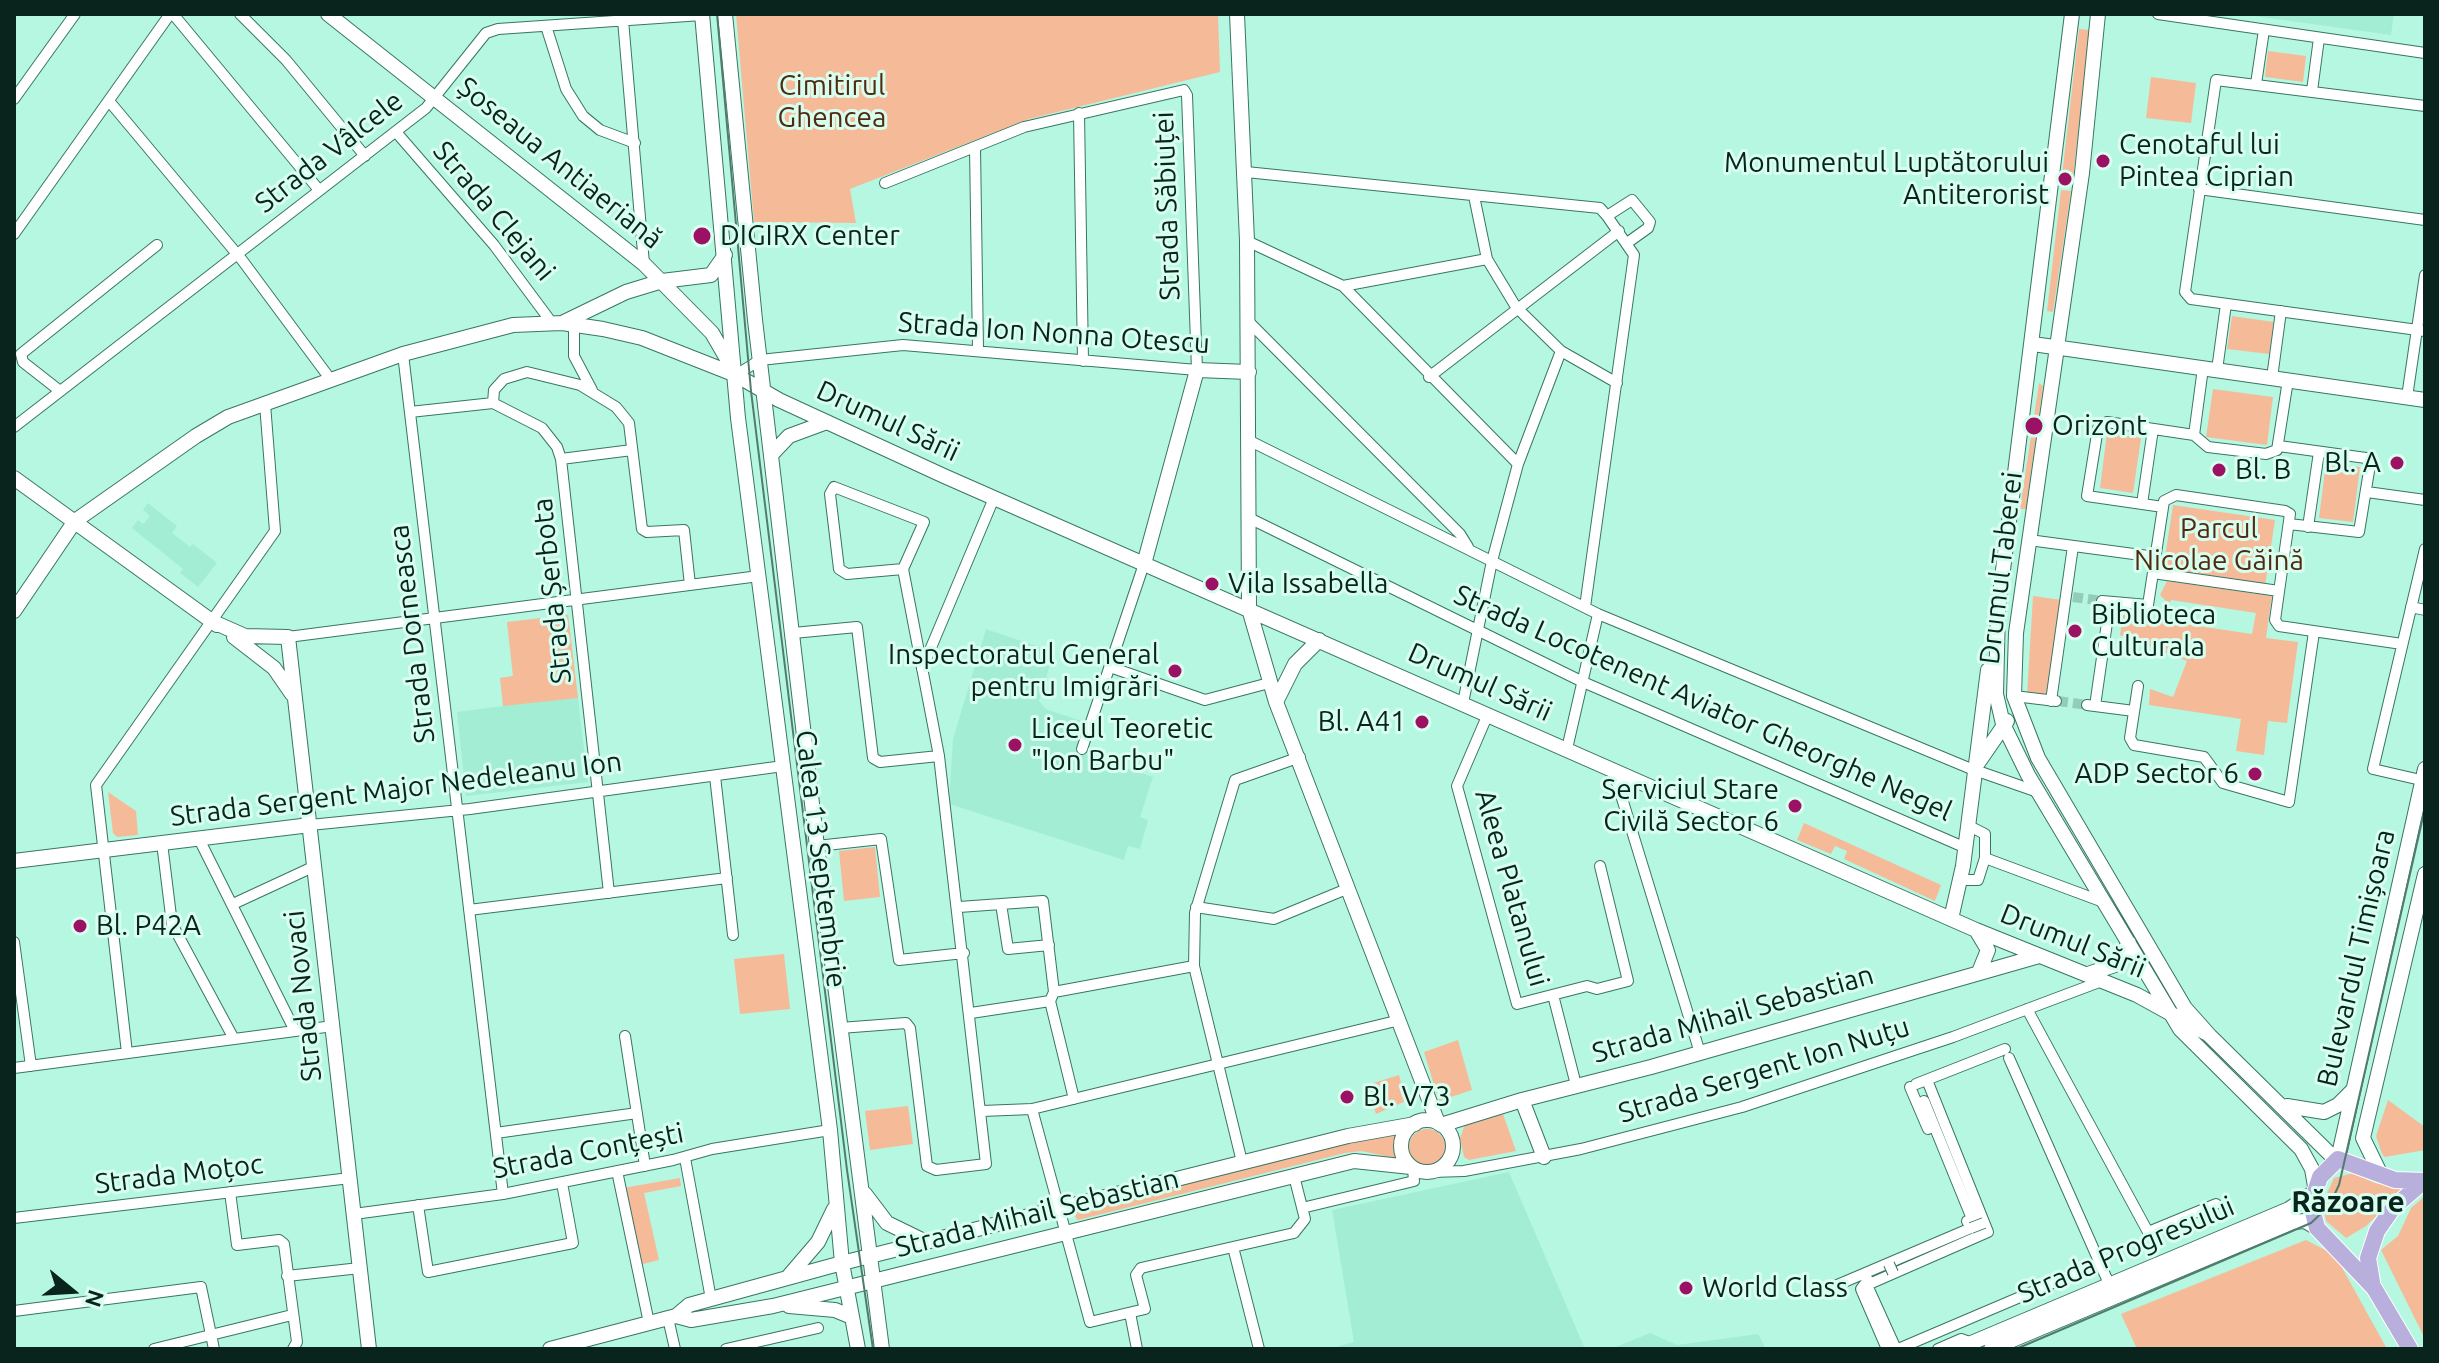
<!DOCTYPE html>
<html>
<head>
<meta charset="utf-8">
<style>
	body { margin:0 }
	#map { position:relative; width:2439px; height:1363px; overflow:hidden; background:#b6f7e1; font-family:Ubuntu,sans-serif }
	canvas { display:block }
	.frame { position:absolute; inset:0; border:16px solid #09241c; pointer-events:none }
	.north { position:absolute; left:32px; top:1251px; width:80px; height:80px; -webkit-text-stroke:6px #d8fef0; paint-order:stroke; rotate:108deg; font-size:22px; font-weight:700; line-height:32px; text-align:center; color:#09241c }
	.north::after { content:''; display:block; margin:auto; width:28px; height:36px; background:#09241c; clip-path:polygon(50% 0,100% 100%,50% 72%,0 100%) }
</style>
</head>
<body>
<div id="map">
<canvas width="2439" height="1363"></canvas>
<div class="frame"></div>
<div class="north">N</div>
</div>
<script>
const g = document.querySelector('canvas').getContext('2d');
g.lineJoin = 'round';
function paint(path, color) { g.fillStyle = color; g.fill(path, 'evenodd'); }
const toPath = rows => new Path2D(rows.map(r => 'M' + r).join(''));
function strokePath(path, color, width, dash) { g.strokeStyle = color; g.lineWidth = width; g.lineCap = dash ? 'butt' : 'round'; g.setLineDash(dash || []); g.stroke(path); }
function write(font, color, halo, rows, align = 'center') {
  g.font = font + ' Ubuntu,sans-serif'; g.lineWidth = 6; g.setLineDash([]); g.textBaseline = 'middle'; g.strokeStyle = halo; g.fillStyle = color; for (const [text, x, y, turn = 0] of rows) {
    g.save(); g.translate(x, y); g.rotate((+turn || 0) * Math.PI / 180); g.textAlign = isNaN(turn) ? turn : align; if (halo) g.strokeText(text, 0, 0); g.fillText(text, 0, 0); g.restore();
  }
}
const built = toPath([
	[2240,14,2394,14,2391,35],
	[148,503,177,526,172,533,190,547,193,544,217,563,198,587,180,573,183,569,132,528,138,520,143,524,150,516,143,510],
	[568,615,588,782,466,796,457,712,503,706,500,678,513,676,507,622],
	[986,629,1054,652,1039,701,1046,709,1084,722,1076,751,1153,777,1140,817,1148,820,1140,849,1128,846,1124,860,949,804,953,739],
	[1509,1172,1585,1349,1329,1349,1354,1342,1332,1210],
	[1650,1333,1677,1345,1758,1334,1766,1349,1611,1349]
]);
const green = toPath([
	[736,14,1218,14,1220,72,1029,119,850,189,856,223,754,222],
	[2079,29,2090,30,2073,178,2062,176],
	[2268,51,2306,56,2303,82,2265,77],
	[2151,77,2196,83,2191,123,2146,118],
	[2061,190,2071,191,2053,312,2047,311],
	[2232,316,2274,322,2269,354,2227,349],
	[2039,383,2043,386,2026,509,2020,509],
	[2213,389,2273,397,2267,445,2206,437],
	[2107,433,2141,438,2133,493,2100,488],
	[2326,463,2360,467,2353,522,2319,518],
	[2173,505,2275,520,2265,586,2163,570],
	[2167,581,2272,596,2266,638,2298,642,2287,723,2268,721,2264,755,2236,751,2241,719,2149,705,2150,689,2173,697,2187,661,2120,635,2123,615,2252,634,2256,613,2171,600,2169,604,2160,595],
	[2033,596,2062,600,2049,698,2027,695],
	[568,615,578,698,503,706,500,678,513,676,507,622],
	[108,792,136,811,138,835,117,837,113,833],
	[1804,823,1941,885,1935,901,1844,859,1847,851,1835,846,1831,854,1797,840],
	[875,847,880,897,844,901,839,851],
	[784,954,790,1009,740,1014,734,959],
	[1458,1040,1472,1090,1439,1101,1424,1052],
	[1399,1075,1406,1101,1376,1114,1367,1085],
	[2388,1100,2425,1127,2425,1150,2385,1157,2382,1154,2376,1136],
	[908,1106,913,1144,870,1150,865,1111],
	[1503,1114,1516,1151,1469,1160,1464,1157,1460,1138,1465,1124],
	'1409 1147a18 18 0 1 1 36 0a18 18 0 1 1-36 0Z',
	[1395,1131,1399,1134,1395,1158,1361,1151,1345,1153,1078,1220,1075,1217,1077,1211],
	[2353,1173,2375,1183,2400,1188,2401,1192,2366,1226,2346,1238,2326,1221,2323,1202,2334,1178],
	[680,1178,681,1186,644,1193,659,1260,639,1265,623,1188],
	[2425,1196,2425,1339,2381,1250,2398,1236,2411,1208],
	[2306,1240,2327,1251,2340,1264,2387,1349,2137,1349,2121,1314]
]);
const streetTunnel = toPath([
	[2073,597,2102,601],
	[2058,701,2087,705]
]);
const street = toPath([
	[173,14,319,190],
	[240,14,286,60,365,156],
	[2158,14,2425,53],
	[623,20,644,264],
	[546,26,566,89,583,116,600,130,635,143],
	[2256,84,2264,30],
	[2312,91,2319,38],
	[14,99,75,14],
	[109,101,242,260,331,380],
	[2425,106,2216,80,2185,292,2191,299,2425,331],
	[1079,113,1083,361],
	[396,132,494,245,552,323],
	[975,147,978,350],
	[1246,172,1600,208,1607,216,1634,255,1585,607],
	[2199,189,2425,220],
	[1474,196,1487,259,1516,307,1561,351,1617,383],
	[1607,216,1632,200,1650,222,1648,228,1627,243],
	[14,234,170,14],
	[1247,241,1343,286,1518,464],
	[1343,286,1487,259],
	[1248,321,1460,534,1468,547],
	[574,324,574,356,592,390],
	[403,354,503,1194],
	[2203,368,2194,435,2208,447,2266,454,2277,450,2288,380],
	[2217,370,2226,304],
	[736,375,760,360,903,345,1197,370,1187,95,1184,90,1024,127,885,183],
	[1429,377,1619,231],
	[2272,378,2281,311],
	[60,391,23,362,21,354,157,245],
	[2407,397,2425,275],
	[493,403,494,390,504,379,527,372,580,385,616,407,629,423,642,529,647,532,684,530,690,585],
	[410,412,493,403,542,428,557,447,561,459,609,893],
	[14,427,426,108,486,33,498,29,702,15],
	[1248,440,1598,614,1969,768,2038,792],
	[2279,446,2366,458,2370,465,2359,532,2289,524],
	[561,459,632,450],
	[2367,492,2425,500],
	[2142,504,2153,429],
	[2163,507,2087,496,2098,428,2107,422,2194,435],
	[1249,518,1583,682,1966,848],
	[2308,527,2319,452],
	[2029,540,2156,557],
	[2425,549,2373,769,2425,781],
	[2153,573,2279,591],
	[2102,601,2148,605,2164,501,2176,495,2285,511,2290,514,2275,620,2279,626,2402,644],
	[2411,607,2425,610],
	[793,633,857,627,873,758,880,762,939,756],
	[288,637,759,576],
	[1110,667,1205,700,1269,683],
	[922,669,994,498],
	[2138,686,2130,738,2134,745,2204,757,2223,783,2289,802,2314,632],
	[2014,696,2056,701],
	[2051,701,2073,546],
	[1463,703,1492,561,1518,464,1561,351],
	[2087,705,2134,711],
	[2095,706,2110,602],
	[1488,714,1457,786,1517,1004,1587,986,1597,989,1628,981,1600,866],
	[1082,749,1144,564],
	[1567,749,1598,614],
	[1613,769,1700,1053],
	[715,776,733,935],
	[310,825,470,809,783,766],
	[199,839,295,1031],
	[162,843,172,924,234,1039],
	[817,846,881,839,899,960,964,953],
	[1985,858,2106,903],
	[1961,880,1978,880,1985,858,1985,834,1969,826],
	[233,904,315,866],
	[1001,904,1008,949,1049,945],
	[959,907,1043,901,1054,992,1050,1001],
	[1196,907,1274,919,1349,888],
	[469,910,727,878],
	[14,942,31,1066],
	[1054,992,1194,966],
	[1553,995,1576,1085],
	[1050,1001,1074,1099],
	[2027,1009,2148,1232,2216,1204],
	[971,1013,1050,1001],
	[840,1028,906,1023,910,1028,927,1166,936,1170,986,1164,939,756,903,569,924,522,834,487,830,494,839,569,847,574,903,569],
	[625,1036,645,1166],
	[127,1053,96,785,275,531,265,404],
	[2009,1058,2110,1286],
	[14,1068,333,1026],
	[1916,1084,2005,1049],
	[1910,1087,1928,1129],
	[1924,1101,1977,1231],
	[1032,1109,1090,1322,1145,1309,1136,1275,1141,1268,1294,1233,1305,1219,1294,1176],
	[982,1111,1032,1109,1400,1020],
	[496,1133,637,1113],
	[685,1158,711,1299],
	[1242,1162,1194,966,1195,913,1235,780,1300,757],
	[617,1171,649,1323],
	[1431,1172,1464,1171,1581,1149,1742,1107,1953,1037,2102,981],
	[230,1192,237,1245,279,1240,284,1244,297,1342,293,1349],
	[418,1205,428,1272,573,1243,562,1183],
	[1302,1208,1414,1181,1413,1168],
	[354,1214,503,1194,673,1160,712,1149,830,1130],
	[14,1218,350,1178],
	[1233,1247,1259,1349],
	[287,1276,360,1268],
	[1868,1280,1861,1289,1887,1349],
	[1823,1291,1971,1228,1967,1221],
	[14,1311,201,1287,214,1349],
	[1130,1313,1137,1349],
	[668,1318,675,1349],
	[154,1349,292,1315],
	[726,1349,818,1328],
	[1896,1349,1867,1285,1988,1232,1927,1080],
	[1898,1349,2100,1263],
	[1938,1349,1961,1339,1972,1343]
]);
const secondary = toPath([
	[328,14,644,264,712,333,734,371],
	[702,14,738,418,830,1130,842,1263,858,1349],
	[725,14,755,320,817,846,882,1349],
	[1237,14,1247,241,1249,609,1276,702,1438,1123],
	[2072,14,1998,610,1996,694,2003,724,2028,775,2180,1029,2301,1149,2312,1169,2315,1186],
	[2098,14,2082,173,2016,633,2014,696,2038,758,2185,1008,2210,1036,2336,1160],
	[562,323,626,292,662,281,711,275,725,255],
	[2033,344,2425,400],
	[771,455,789,436,827,422],
	[14,478,217,625],
	[1144,564,1197,370,1249,372],
	[14,611,75,521,196,436,228,417,403,354,513,325,562,323,603,329,642,338,736,375,779,400,944,476,1976,930,2137,995,2206,1033],
	[211,621,245,636,288,637,369,1349],
	[234,637,274,668,292,694],
	[1276,702,1295,664,1319,640],
	[1978,763,2007,721],
	[14,861,310,825],
	[1951,919,1963,866,1988,670],
	[1976,930,1988,950,1979,972],
	[2088,974,2115,965,2129,943],
	[1522,1100,1544,1157],
	[2287,1106,2324,1112,2338,1105,2353,1090],
	'1401 1146a26 26 0 1 1 52 0a26 26 0 1 1-52 0Z',
	[1441,1125,1522,1100,1651,1067,2039,956],
	[2338,1159,2425,769],
	[2380,1173,2363,1138,2425,874],
	[865,1194,887,1223,926,1242],
	[788,1277,818,1242,834,1209],
	[789,1306,835,1310,852,1317],
	[676,1316,691,1320,773,1306,1354,1161,1411,1167],
	[550,1349,676,1316,689,1305,842,1263,1348,1136,1415,1124],
	[1957,1349,2289,1209,2313,1193],
	[1991,1349,2293,1222,2305,1221,2317,1228]
]);
const primary = toPath([
	[2372,1282,2368,1258,2377,1231,2393,1208,2424,1181],
	[2410,1349,2374,1288,2317,1228,2311,1204,2320,1177,2338,1159,2395,1180,2425,1181]
]);
const tram = toPath([
	[717,14,751,391,847,1170,873,1349],
	[2016,1349,2311,1223,2329,1206,2339,1185,2425,808]
]);
const streetBridge = toPath([
	[1971,1228,1984,1223],
	[1889,1264,1893,1273]
]);
const markers = [
	[2103,161,8,"#9b1163"],
	[2065,179,8,"#9b1163"],
	[702,236,10,"#9b1163"],
	[2034,426,10,"#9b1163"],
	[2397,463,8,"#9b1163"],
	[2219,470,8,"#9b1163"],
	[1212,584,8,"#9b1163"],
	[2075,631,8,"#9b1163"],
	[1175,671,8,"#9b1163"],
	[1422,722,8,"#9b1163"],
	[1015,745,8,"#9b1163"],
	[2255,774,8,"#9b1163"],
	[1795,806,8,"#9b1163"],
	[80,926,8,"#9b1163"],
	[1347,1097,8,"#9b1163"],
	[1686,1288,8,"#9b1163"]
];
const parkNames = [
	["Cimitirul",832,86],
	["Ghencea",832,118],
	["Parcul",2219,529],
	["Nicolae Găină",2219,561]
];
const poiNames = [
	["Cenotaful lui",2119,145],
	["Pintea Ciprian",2119,177],
	["Monumentul Luptătorului",2049,163,"right"],
	["Antiterorist",2049,195,"right"],
	["DIGIRX Center",720,236],
	["Orizont",2052,426],
	["Bl. A",2381,463,"right"],
	["Bl. B",2235,470],
	["Vila Issabella",1228,584],
	["Biblioteca",2091,615],
	["Culturala",2091,647],
	["Inspectoratul General",1159,655,"right"],
	["pentru Imigrări",1159,687,"right"],
	["Bl. A41",1406,722,"right"],
	["Liceul Teoretic",1031,729],
	["\"Ion Barbu\"",1031,761],
	["ADP Sector 6",2239,774,"right"],
	["Serviciul Stare",1779,790,"right"],
	["Civilă Sector 6",1779,822,"right"],
	["Bl. P42A",96,926],
	["Bl. V73",1363,1097],
	["World Class",1702,1288]
];
const streetNames = [
	["Strada Vâlcele",329,152,-38],
	["Șoseaua Antiaeriană",560,163,39],
	["Strada Săbiuței",1167,206,-92],
	["Strada Clejani",494,211,50],
	["Strada Ion Nonna Otescu",1054,333,4],
	["Drumul Sării",888,421,25],
	["Drumul Taberei",2001,568,-83],
	["Strada Șerbota",552,591,-96],
	["Strada Dorneasca",412,634,-97],
	["Drumul Sării",1480,682,24],
	["Strada Locotenent Aviator Gheorghe Negel",1703,703,24],
	["Strada Sergent Major Nedeleanu Ion",396,789,-7],
	["Calea 13 Septembrie",821,859,83],
	["Aleea Platanului",1512,888,74],
	["Drumul Sării",2073,941,22],
	["Bulevardul Timișoara",2356,958,-77],
	["Strada Novaci",303,996,-96],
	["Strada Mihail Sebastian",1733,1014,-16],
	["Strada Sergent Ion Nuțu",1764,1070,-17],
	["Strada Conțești",588,1151,-11],
	["Strada Moțoc",179,1174,-7],
	["Strada Mihail Sebastian",1037,1213,-14],
	["Strada Progresului",2126,1250,-23]
];
const neighbourhoodNames = [
	["Răzoare",2348,1202]
];
paint(built, '#a3edd5');
paint(green, '#f5bb99');
strokePath(streetTunnel, '#93cdba', 10, [10, 5]);
strokePath(street, '#387663', 12);
strokePath(secondary, '#387663', 16);
strokePath(primary, '#fff', 18);
strokePath(street, '#fff', 10);
strokePath(secondary, '#fff', 14);
strokePath(primary, '#b8afdd', 16);
strokePath(tram, '#517b6e', 2);
strokePath(streetBridge, '#387663', 12, []);
strokePath(streetBridge, '#fff', 10);
for (const [x, y, r, color] of markers) { const dot = new Path2D(); dot.arc(x, y, r, 0, 2 * Math.PI); g.fillStyle = color; g.fill(dot); strokePath(dot, '#d8fef0', 3); }
write('28px', '#512a10', '#d8fef0', parkNames);
write('28px', '#09241c', '#d8fef0', poiNames, 'left');
write('28px', '#09241c', '#d8fef0', streetNames);
write('bold 30px', '#09241c', '#d8fef0', neighbourhoodNames);
</script>
</body>
</html>
